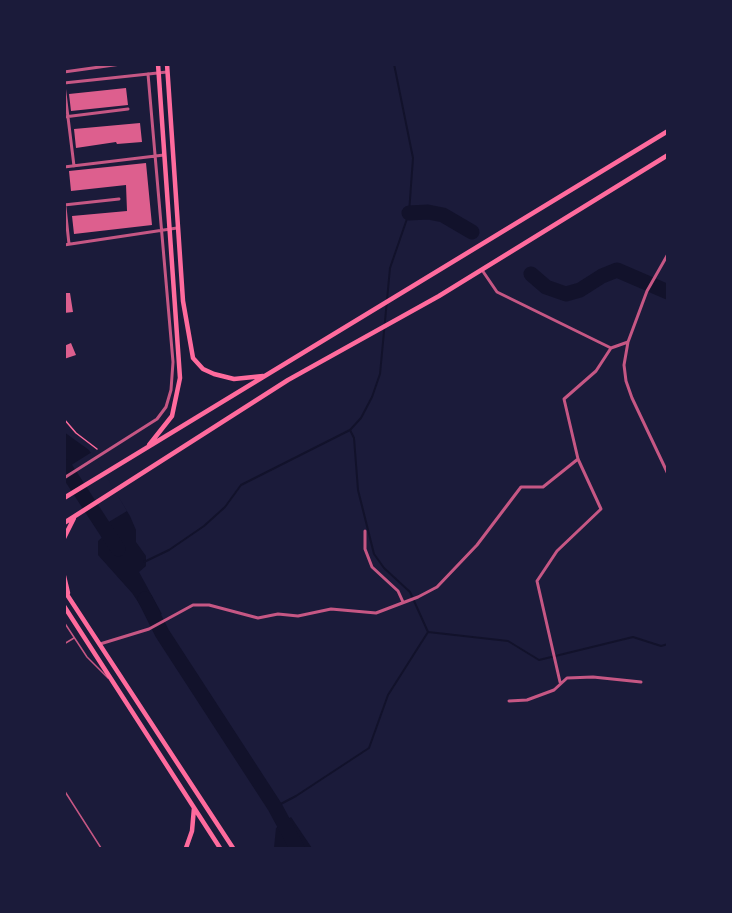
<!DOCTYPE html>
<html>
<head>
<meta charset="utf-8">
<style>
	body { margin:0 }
	#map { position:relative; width:732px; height:913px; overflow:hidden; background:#1b1b3a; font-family:Montserrat,sans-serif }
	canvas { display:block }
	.frame { position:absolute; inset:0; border:66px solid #1b1b3a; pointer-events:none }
</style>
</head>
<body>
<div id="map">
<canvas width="732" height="913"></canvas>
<div class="frame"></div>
</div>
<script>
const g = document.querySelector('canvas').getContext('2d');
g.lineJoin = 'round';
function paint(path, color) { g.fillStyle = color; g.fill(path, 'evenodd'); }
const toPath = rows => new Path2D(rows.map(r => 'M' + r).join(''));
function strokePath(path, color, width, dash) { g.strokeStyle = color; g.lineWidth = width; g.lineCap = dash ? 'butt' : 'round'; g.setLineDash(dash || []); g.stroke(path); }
const water = toPath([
	[64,432,89,450,130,516,136,530,136,542,146,556,146,566,139,572,162,614,150,620,132,593,98,555,98,541,108,532,90,499,65,483],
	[291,817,312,848,274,848,276,828]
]);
const pier = toPath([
	[92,452,127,511,102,526,87,501,64,486,65,469]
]);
const stream = toPath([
	[350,430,354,438,358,490,374,554,384,568,410,592,428,632,508,641,539,660,633,637,661,646,668,644],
	[144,562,169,550,204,526,225,507,241,485,350,430,361,418,372,397,380,374,390,268,409,213,413,158,394,64],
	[275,807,296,796,369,748,388,695,428,632],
	[667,848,668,846]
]);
const river = toPath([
	[409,213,428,212,443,215,472,232],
	[531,274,546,287,566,294,580,290,602,276,617,270,668,292],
	[64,466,118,549],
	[145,599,162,633,275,807,297,848]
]);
const building = toPath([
	[126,88,128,105,71,111,69,94],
	[140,123,142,142,117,144,116,142,76,148,74,129],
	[146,163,152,225,74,234,72,216,127,211,126,185,71,191,69,171],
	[64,293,70,293,73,312,64,313],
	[71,343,76,355,64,359,64,346]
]);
const path = toPath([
	[64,419,76,433,97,449]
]);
const service = toPath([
	[64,622,87,657,108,678],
	[64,644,74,638],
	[64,790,101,848]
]);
const minor = toPath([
	[64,72,121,64],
	[64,83,167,72],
	[64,85,74,166],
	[64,117,128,109],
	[64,167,164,155],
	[64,198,69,244],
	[64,205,119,199],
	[64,245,177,228],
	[668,254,647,291,628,342,624,365,626,381,632,398,668,474],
	[482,270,497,292,611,348,628,342],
	[64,478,157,419,166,407,171,390,173,362,148,74],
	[365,531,365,549,372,567,398,591,403,602],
	[100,644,149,629,193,605,209,605,258,618,278,614,298,616,331,609,376,613,418,597,437,587,477,545,521,487,543,487,578,459],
	[560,682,537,581,557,551,601,509,578,459,564,399,596,371,611,348],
	[509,701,527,700,554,690,567,678,593,677,641,682]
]);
const secondary = toPath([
	[167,64,183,301,193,358,203,369,214,374,234,379,263,376],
	[149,445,172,416,180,378,158,64],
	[64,498,668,131],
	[64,523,288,380,439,296,668,155],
	[64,538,74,518],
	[64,576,68,593],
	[64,590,233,848],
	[64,606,220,848],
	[186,848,192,831,194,808]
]);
paint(water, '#12122b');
paint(pier, '#1b1b3a');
strokePath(stream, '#12122b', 2);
strokePath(river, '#12122b', 15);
paint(building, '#dd5f8e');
strokePath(path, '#ff6b9d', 1.5);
strokePath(service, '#c65784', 1.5);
strokePath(minor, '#c65784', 3);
strokePath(secondary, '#ff6b9d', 4.5);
</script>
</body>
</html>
